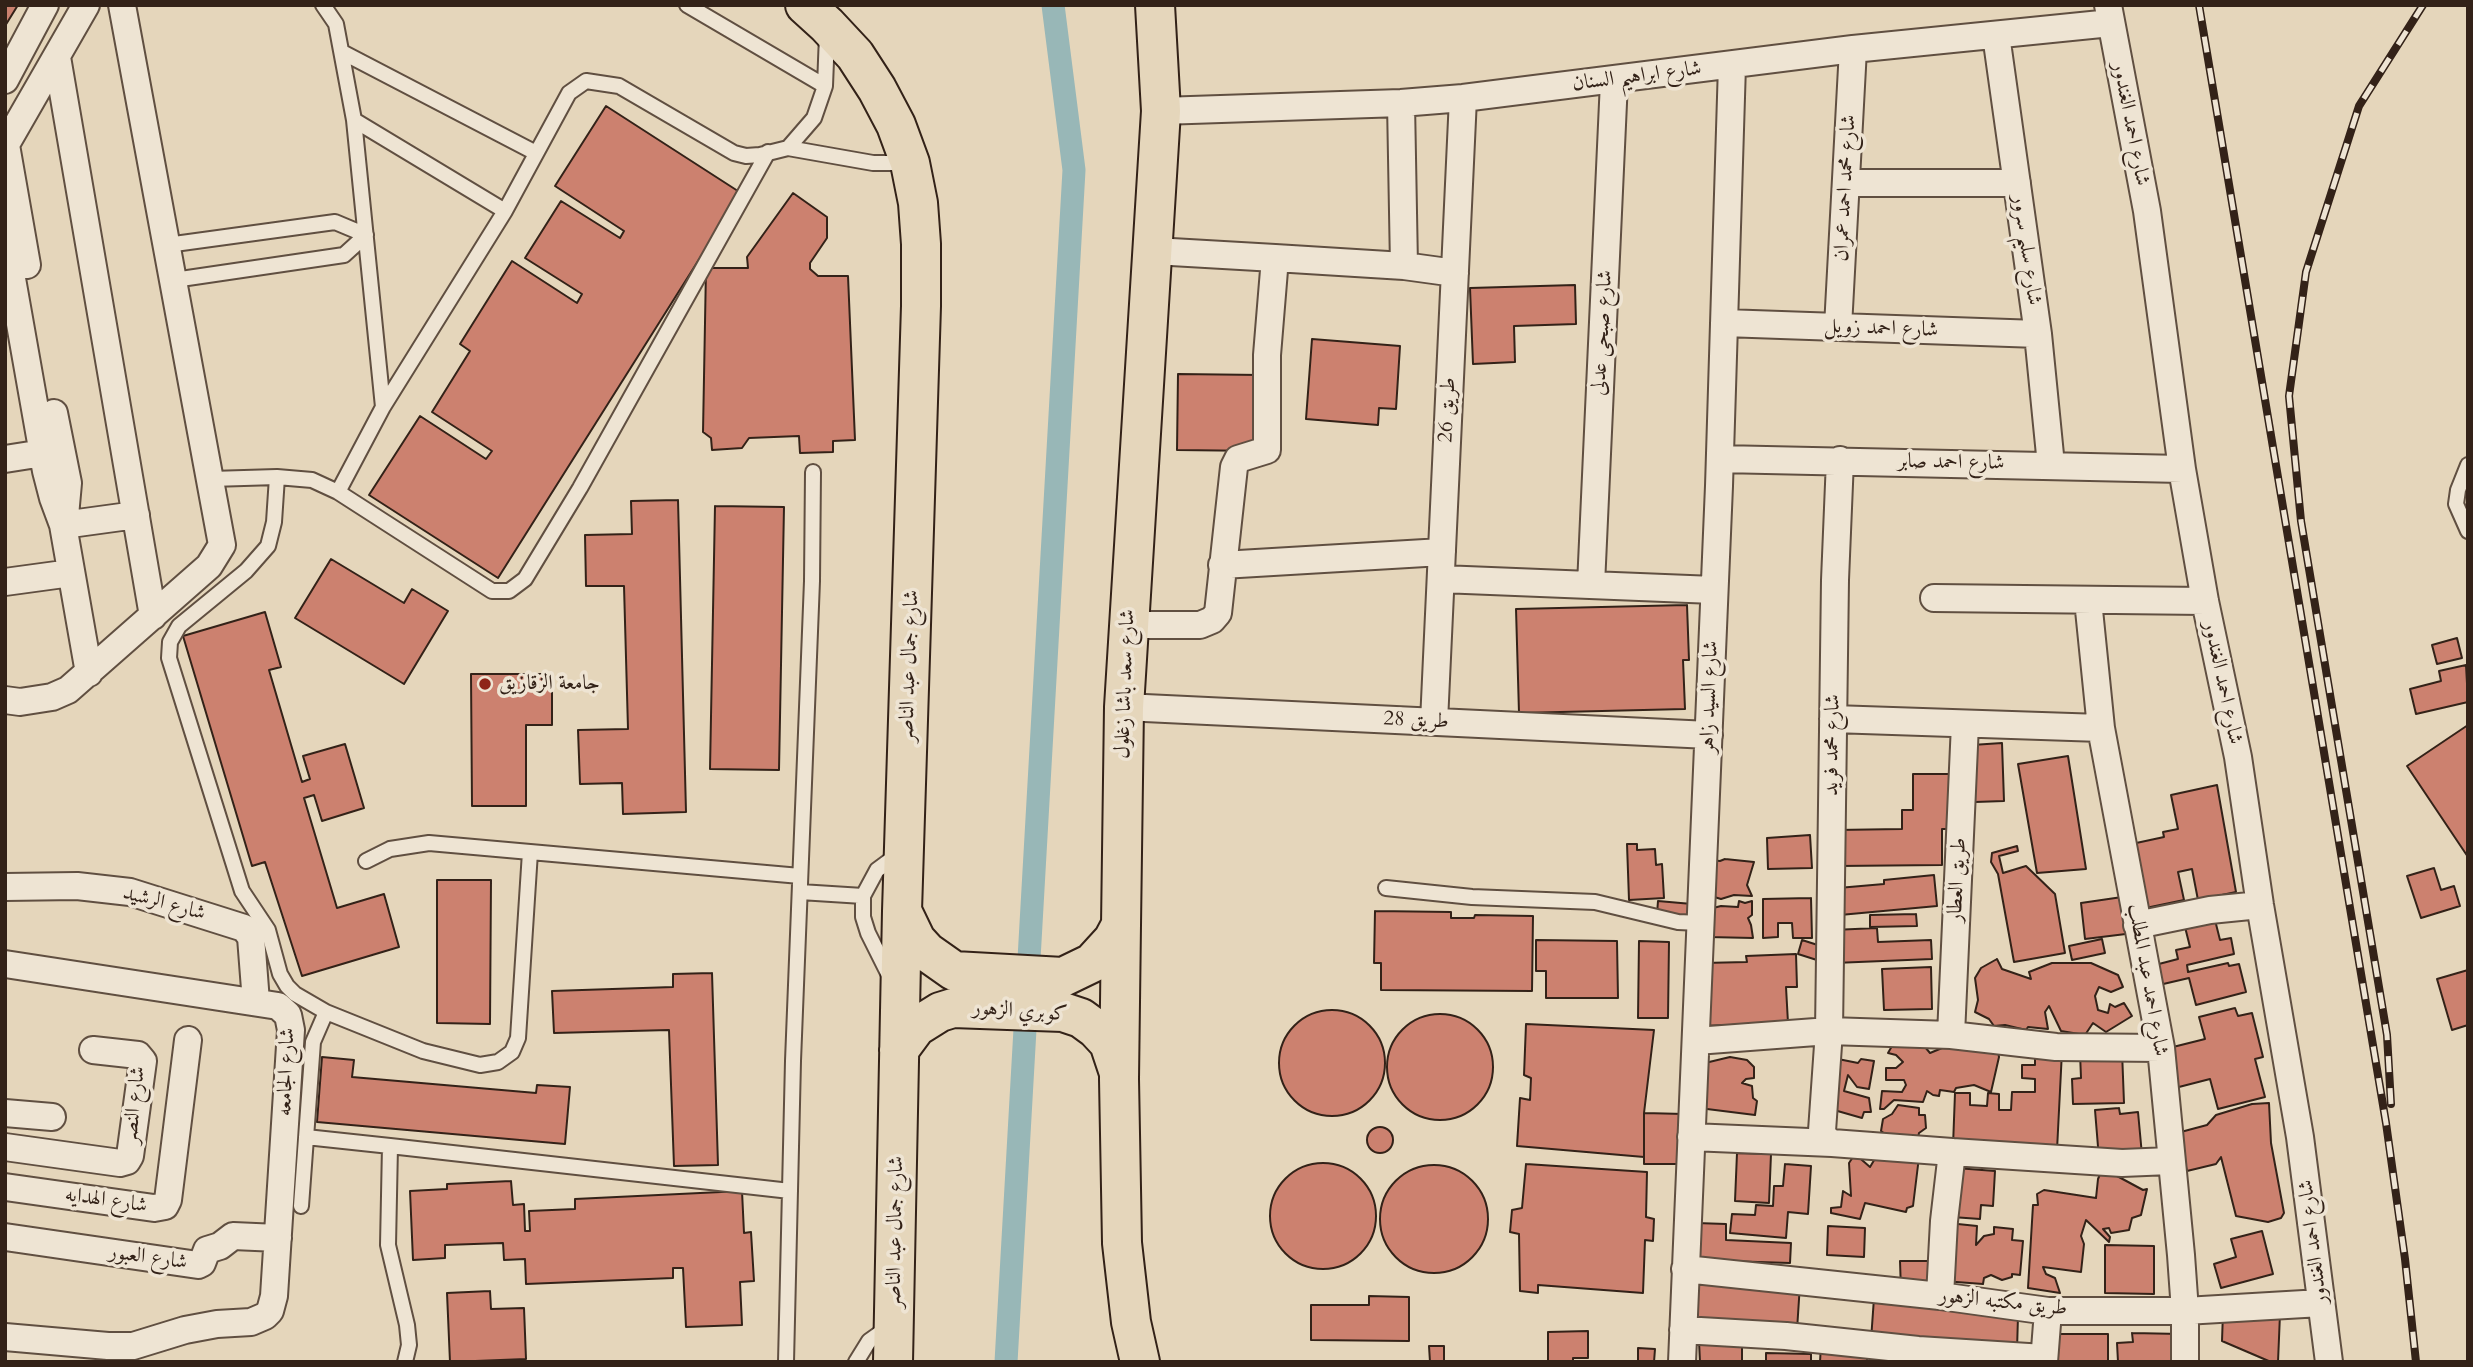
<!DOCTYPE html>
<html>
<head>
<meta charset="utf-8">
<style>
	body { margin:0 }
	#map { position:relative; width:2473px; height:1367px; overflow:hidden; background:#e5d6bb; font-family:Cardo,serif }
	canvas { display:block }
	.frame { position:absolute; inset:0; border:7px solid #332218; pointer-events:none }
</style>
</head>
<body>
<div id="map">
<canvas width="2473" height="1367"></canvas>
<div class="frame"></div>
</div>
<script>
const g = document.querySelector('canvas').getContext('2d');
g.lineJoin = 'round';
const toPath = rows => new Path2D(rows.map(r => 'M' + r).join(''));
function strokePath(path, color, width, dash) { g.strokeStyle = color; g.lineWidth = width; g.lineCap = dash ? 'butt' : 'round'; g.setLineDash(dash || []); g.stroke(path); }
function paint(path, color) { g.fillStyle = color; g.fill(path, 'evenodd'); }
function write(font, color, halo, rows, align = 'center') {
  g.font = font + ' Cardo,Amiri,serif'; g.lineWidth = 7; g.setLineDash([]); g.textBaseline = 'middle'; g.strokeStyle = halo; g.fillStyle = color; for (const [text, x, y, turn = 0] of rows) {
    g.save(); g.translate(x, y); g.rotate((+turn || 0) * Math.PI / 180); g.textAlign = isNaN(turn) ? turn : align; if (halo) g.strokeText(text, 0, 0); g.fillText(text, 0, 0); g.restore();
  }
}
const canal = toPath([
	[1006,1362,1074,170,1053,5]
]);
const building = toPath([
	[5,5,18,5,5,26,5,5],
	[606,106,741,193,498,578,369,495,420,416,486,459,492,451,432,412,470,351,460,344,512,261,577,303,582,294,525,258,561,201,620,238,624,231,555,186,606,106],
	[793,193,827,217,827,238,810,263,810,269,818,276,848,276,855,440,833,441,833,452,800,453,799,436,749,438,742,448,712,450,711,438,703,432,706,268,748,268,747,257,793,193],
	[1575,285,1576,324,1514,326,1515,362,1473,364,1470,288,1575,285],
	[1312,339,1400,346,1396,409,1379,408,1378,425,1306,419,1312,339],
	[1178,374,1261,375,1261,451,1177,450,1178,374],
	[678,500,686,812,623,814,622,783,580,784,578,730,628,729,624,586,586,586,585,535,632,534,631,501,678,500],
	[715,506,784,507,779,770,710,769,715,506],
	[331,559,404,603,412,589,448,611,404,684,295,618,331,559],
	[1687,605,1689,660,1683,660,1685,709,1519,713,1516,609,1687,605],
	[265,612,281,667,269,670,302,782,310,779,303,756,345,744,364,808,322,821,314,795,304,798,337,908,384,894,399,947,302,976,265,862,252,866,183,636,265,612],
	[2457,638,2462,658,2437,664,2432,645,2457,638],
	[2466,665,2468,702,2416,714,2410,689,2441,681,2439,671,2466,665],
	[471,674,552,674,552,725,526,725,526,806,472,806,471,674],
	[2468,725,2468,857,2407,766,2468,725],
	[2002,743,2004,801,1975,802,1972,745,2002,743],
	[2068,756,2086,869,2037,873,2018,764,2068,756],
	[1913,774,1956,774,1957,829,1942,829,1942,865,1837,866,1836,830,1902,829,1902,810,1913,810,1913,774],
	[2217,785,2236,892,2198,900,2192,869,2178,872,2184,900,2141,909,2127,845,2164,837,2163,832,2178,829,2171,795,2217,785],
	[1810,835,1812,868,1768,869,1767,838,1810,835],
	[1627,844,1637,844,1637,850,1655,849,1656,865,1662,864,1664,898,1629,900,1627,844],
	[2017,846,2018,851,1999,856,2003,873,2026,866,2055,894,2065,953,2014,962,1998,874,1991,862,1992,853,2017,846],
	[1725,859,1754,862,1747,885,1752,896,1734,895,1721,899,1711,896,1710,860,1720,861,1725,859],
	[2434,868,2441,890,2454,886,2460,906,2421,918,2407,876,2434,868],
	[1934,875,1937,906,1840,915,1838,888,1884,884,1884,880,1934,875],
	[437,880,491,880,490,1024,437,1023,437,880],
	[2129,896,2134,933,2085,939,2081,903,2129,896],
	[1811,898,1812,938,1793,938,1792,923,1778,923,1778,937,1763,938,1763,899,1811,898],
	[1658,901,1692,904,1691,917,1657,914,1658,901],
	[1739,901,1745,903,1752,901,1752,915,1748,918,1751,925,1753,938,1708,937,1709,909,1721,906,1738,907,1739,901],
	[1375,911,1451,912,1451,918,1474,918,1475,915,1533,916,1532,991,1381,990,1381,963,1374,963,1375,911],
	[1916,914,1917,926,1870,927,1870,915,1916,914],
	[2215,920,2220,940,2231,938,2234,954,2187,965,2188,972,2228,963,2229,966,2239,964,2246,992,2196,1005,2189,978,2159,985,2155,965,2178,959,2176,950,2190,947,2185,927,2215,920],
	[1877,928,1878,942,1931,940,1932,959,1834,963,1833,930,1877,928],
	[2102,939,2105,953,2072,960,2069,946,2102,939],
	[1536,940,1617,941,1618,998,1546,998,1546,971,1536,971,1536,940],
	[1802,940,1824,947,1820,961,1798,954,1802,940],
	[1639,941,1669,942,1668,1018,1638,1018,1639,941],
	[1796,954,1797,987,1786,987,1788,1023,1702,1026,1703,963,1747,962,1746,956,1796,954],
	[1997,959,2002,969,2031,979,2029,972,2052,963,2091,963,2118,975,2123,987,2111,992,2099,987,2095,996,2098,1010,2108,1013,2110,1004,2115,1007,2124,1003,2132,1016,2106,1032,2093,1023,2085,1035,2061,1031,2049,1006,2045,1012,2048,1029,2028,1027,2026,1030,2005,1025,1994,1026,1989,1019,1975,1012,1978,1000,1975,978,1981,968,1997,959],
	[1931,967,1932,1009,1884,1010,1882,969,1931,967],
	[2468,970,2468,1025,2452,1030,2437,979,2468,970],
	[712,973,718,1165,674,1166,669,1030,554,1033,552,991,673,987,673,974,712,973],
	[2235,1008,2238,1016,2252,1013,2263,1057,2255,1059,2265,1097,2218,1109,2210,1079,2175,1088,2165,1049,2205,1039,2199,1017,2235,1008],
	'1279 1063a53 53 0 1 1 106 0a53 53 0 1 1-106 0Z',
	'1387 1067a53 53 0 1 1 106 0a53 53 0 1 1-106 0Z',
	[1526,1024,1654,1030,1644,1113,1644,1157,1517,1146,1520,1098,1530,1100,1531,1078,1524,1075,1526,1024],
	[1896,1039,1920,1041,1930,1053,1964,1039,1997,1045,1999,1057,1991,1092,1974,1085,1956,1088,1954,1092,1940,1090,1939,1096,1933,1095,1927,1091,1923,1102,1894,1100,1884,1109,1880,1109,1882,1091,1902,1092,1906,1085,1904,1080,1886,1080,1886,1068,1896,1068,1903,1062,1896,1055,1888,1053,1896,1039],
	[2035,1050,2062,1051,2057,1150,1953,1146,1955,1093,1970,1093,1970,1105,1987,1106,1988,1093,1999,1094,1999,1110,2011,1110,2012,1092,2035,1092,2035,1079,2022,1078,2022,1065,2035,1065,2035,1050],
	[2122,1051,2124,1103,2073,1104,2072,1079,2081,1078,2080,1053,2122,1051],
	[322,1057,354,1060,352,1077,536,1093,537,1085,570,1087,565,1144,317,1122,322,1057],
	[1730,1057,1747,1060,1754,1067,1754,1078,1746,1079,1742,1083,1752,1086,1753,1098,1757,1101,1755,1115,1699,1108,1705,1063,1730,1057],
	[1833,1058,1858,1063,1861,1059,1874,1061,1869,1089,1857,1087,1848,1075,1844,1091,1869,1098,1871,1112,1864,1112,1862,1118,1827,1108,1833,1058],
	[2269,1103,2271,1143,2284,1213,2281,1218,2268,1222,2236,1216,2221,1157,2216,1164,2187,1171,2177,1133,2207,1125,2216,1115,2252,1104,2269,1103],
	[1898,1105,1919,1108,1919,1115,1925,1115,1926,1128,1919,1133,1917,1142,1887,1139,1885,1134,1881,1131,1883,1119,1892,1114,1898,1105],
	[2119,1108,2120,1114,2138,1112,2142,1155,2099,1159,2095,1110,2119,1108],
	[1644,1113,1684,1114,1683,1164,1644,1164,1644,1113],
	'1367 1140a13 13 0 1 1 26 0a13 13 0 1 1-26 0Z',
	[1879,1152,1919,1157,1913,1206,1907,1208,1906,1212,1865,1203,1860,1219,1831,1213,1831,1208,1841,1207,1843,1191,1851,1196,1849,1163,1855,1154,1870,1167,1879,1152],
	[1737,1153,1771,1154,1769,1203,1735,1201,1737,1153],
	'1270 1216a53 53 0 1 1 106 0a53 53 0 1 1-106 0Z',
	[1526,1164,1647,1172,1646,1217,1654,1219,1653,1241,1645,1240,1643,1293,1538,1285,1538,1293,1520,1291,1519,1234,1510,1232,1512,1210,1522,1208,1526,1164],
	[1785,1164,1811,1166,1808,1214,1788,1212,1786,1238,1730,1233,1732,1214,1755,1215,1756,1205,1773,1206,1774,1186,1783,1186,1785,1164],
	[2104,1165,2117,1176,2143,1190,2147,1189,2141,1215,2132,1218,2129,1230,2111,1233,2109,1228,2103,1229,2110,1237,2109,1242,2086,1220,2081,1236,2084,1244,2081,1272,2043,1267,2046,1274,2055,1278,2060,1293,2028,1288,2033,1205,2038,1205,2037,1194,2044,1190,2096,1198,2098,1179,2104,1165],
	'1380 1219a54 54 0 1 1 108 0a54 54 0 1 1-108 0Z',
	[1956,1168,1995,1171,1993,1206,1981,1205,1980,1219,1952,1217,1956,1168],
	[511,1181,513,1205,524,1204,525,1231,530,1231,529,1211,575,1209,575,1199,742,1191,744,1233,751,1232,754,1281,740,1282,742,1325,686,1327,683,1268,673,1268,673,1278,526,1284,525,1259,504,1260,503,1243,445,1245,445,1258,413,1260,410,1191,447,1189,447,1184,511,1181],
	[1696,1223,1726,1224,1726,1240,1791,1243,1790,1263,1694,1260,1696,1223],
	[1948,1223,1977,1226,1976,1245,1984,1236,1994,1234,1994,1227,2013,1229,2012,1240,2023,1241,2020,1275,2012,1274,2012,1277,2002,1280,1991,1275,1984,1278,1983,1284,1943,1281,1948,1223],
	[1828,1226,1865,1228,1864,1257,1827,1255,1828,1226],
	[2262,1231,2273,1274,2221,1288,2214,1264,2236,1257,2231,1239,2262,1231],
	[2105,1245,2154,1246,2154,1294,2105,1293,2105,1245],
	[1900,1261,1937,1261,1937,1290,1901,1291,1900,1261],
	[1692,1275,1800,1284,1797,1330,1689,1321,1692,1275],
	[490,1291,491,1309,524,1308,526,1359,450,1362,447,1293,490,1291],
	[1369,1296,1409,1297,1409,1341,1311,1340,1311,1305,1369,1305,1369,1296],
	[1874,1298,2018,1316,2017,1350,1871,1340,1874,1298],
	[2223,1312,2280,1314,2278,1362,2271,1362,2222,1341,2223,1312],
	[1588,1331,1588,1358,1573,1358,1573,1362,1548,1362,1548,1332,1588,1331],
	[2132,1333,2181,1334,2180,1362,2118,1362,2117,1343,2133,1342,2132,1333],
	[2058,1334,2108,1334,2108,1362,2058,1362,2058,1334],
	[1742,1340,1742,1362,1700,1362,1699,1341,1742,1340],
	[1821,1345,1868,1348,1867,1362,1820,1362,1821,1345],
	[1429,1346,1444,1346,1444,1362,1430,1362,1429,1346],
	[1638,1348,1655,1349,1654,1362,1638,1362,1638,1348],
	[1766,1353,1811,1354,1811,1362,1766,1362,1766,1353]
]);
const service = toPath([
	[323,5,336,24,354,120,383,407],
	[687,5,825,86],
	[342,52,536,153],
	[354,120,505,211],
	[788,148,873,163,908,163],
	[167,245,335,222,366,235,344,255,174,280],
	[2468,465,2458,490,2456,504,2468,531],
	[277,477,274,522,268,546,246,571,179,626,170,642,169,658,242,891,268,930,280,974,287,986,295,994,326,1012,423,1051,480,1065,498,1062,512,1052,518,1038,530,852],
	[211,479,277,477,312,480,338,492,492,591,509,591,525,579,580,488,768,152],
	[338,492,383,407,505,211,569,93,586,81,619,86,734,153,746,156,760,155,788,148,814,118,825,86,827,35],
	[366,861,390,849,429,843,800,876],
	[1386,888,1472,897,1595,902,1678,922,1700,923],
	[800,892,863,896],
	[891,979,868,933,863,917,863,896,877,870,900,853],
	[306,1137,390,1146,388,1245,407,1325,409,1345,405,1362],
	[390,1146,790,1191],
	[301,1206,313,1042,326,1012],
	[786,1362,793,1061,812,581,813,472],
	[856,1362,869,1341,890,1326]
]);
const minor = toPath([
	[2108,5,2147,211,2182,469,2205,601,2238,757,2260,905,2300,1137,2329,1362],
	[1996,35,2038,334,2051,465],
	[57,57,153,616],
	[5,80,45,5],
	[1401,103,1404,266],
	[1161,111,1401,103,1463,98,1853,49,2111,23],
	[6,145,27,265],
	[5,146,86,5],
	[1846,183,2017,183],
	[5,239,46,471,53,498,63,525,89,673],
	[1154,251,1275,258],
	[1724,323,2038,334],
	[1838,327,1853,49],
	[54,413,68,483,65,516],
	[5,459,43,453],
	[1720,459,2182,469],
	[1840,460,1835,580,1829,1031,1822,1131,1825,1138,1832,1143,1952,1152,2122,1163,2170,1161],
	[63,525,136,515],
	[1222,565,1442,552],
	[1441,579,1714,590],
	[5,582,71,573],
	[1591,585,1614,81],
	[1934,598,2205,601],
	[2088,600,2101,728,2161,1048,2181,1255,2185,1311,2185,1362],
	[1128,625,1200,625,1212,620,1218,613,1234,467,1238,459,1267,450,1267,355,1275,258,1404,266,1455,273],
	[5,700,20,702,52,697,68,690,209,566,222,545,122,5],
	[1124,707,1709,735],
	[1833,719,2101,728],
	[1434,722,1463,98],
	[5,887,77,886,130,892,244,928,251,937,256,1002],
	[2137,925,2210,910,2260,905],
	[5,964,278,1006,288,1015,291,1030,274,1296,270,1311,265,1316,251,1322,217,1324,185,1330,133,1346,108,1346,5,1337],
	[1951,1035,1965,724],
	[1696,1041,1829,1031,1951,1035,2056,1047,2161,1048],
	[5,1113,52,1117],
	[1691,1137,1832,1143],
	[5,1147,120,1163,127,1161,130,1156,143,1061,138,1055,93,1050],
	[5,1187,154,1208,165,1206,168,1200,188,1040],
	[5,1237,198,1265,202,1263,207,1250,220,1246,233,1236,278,1238],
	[1685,1269,1940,1296,2048,1311,2185,1311,2321,1303],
	[1940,1296,1944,1221,1952,1152],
	[1683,1330,1786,1336,1918,1350,2044,1358],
	[1682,1362,1719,486,1732,65],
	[2044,1362,2048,1311]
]);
const trunk = toPath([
	[805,5,827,25,855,55,877,89,896,125,910,163,918,203,921,244,921,306,902,911,893,1362],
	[902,911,916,940,927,952,954,971,1063,977,1092,963,1113,940,1121,925],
	[899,1050,916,1027,940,1012,953,1008,1063,1012,1081,1018,1096,1029,1109,1043,1118,1070],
	[1140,1362,1131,1322,1122,1243,1119,1079,1121,925,1124,707,1161,111,1155,5]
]);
const rail = toPath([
	[2199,5,2386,1123,2405,1259,2416,1362],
	[2391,1104,2387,1035,2301,521,2289,396,2306,272,2359,106,2423,5]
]);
const markers = [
	[485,684,7,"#8f2418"]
];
const streetNames = [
	["شارع ابراهيم السنان",1637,77,-7],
	["شارع احمد الغندور",2130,124,79],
	["شارع محمد احمد عمران",1846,188,-87],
	["شارع سليم سرور",2026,250,82],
	["شارع احمد زويل",1881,329,2],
	["شارع صبحى عدلى",1603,333,-87],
	["طريق 26",1448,410,-87],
	["شارع احمد صابر",1951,463,1],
	["شارع جمال عبد الناصر",910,666,-88],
	["شارع احمد الغندور",2222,683,78],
	["شارع سعد باشا زغلول",1126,684,-88],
	["شارع السيد زاهر",1710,697,-88],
	["طريق 28",1416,721,3],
	["شارع محمد فريد",1833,745,-89],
	["طريق العطار",1958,880,-87],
	["شارع الرشيد",164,904,15],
	["شارع احمد عبد المطلب",2147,980,80],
	["كوبري الزهور",1020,1012,4],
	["شارع الجامعه",287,1072,-88],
	["شارع النصر",135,1105,-84],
	["شارع الهدايه",106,1201,8],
	["شارع جمال عبد الناصر",896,1232,-89],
	["شارع احمد الغندور",2314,1242,-97],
	["شارع العبور",148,1258,8],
	["طريق مكتبه الزهور",2003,1303,6]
];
const poiNames = [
	["جامعة الزقازيق",499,684]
];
strokePath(canal, '#98b7b7', 23);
paint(building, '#cc816f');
strokePath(building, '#332218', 2);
strokePath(service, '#604f41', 18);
strokePath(minor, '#604f41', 30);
strokePath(trunk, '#332218', 42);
strokePath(service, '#eee4d3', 14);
strokePath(minor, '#eee4d3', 26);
strokePath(trunk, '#e5d6bb', 38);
strokePath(rail, '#332218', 8);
strokePath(rail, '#eee4d3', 5, [16]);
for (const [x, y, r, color] of markers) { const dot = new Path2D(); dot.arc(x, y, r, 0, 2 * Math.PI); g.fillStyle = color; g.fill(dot); strokePath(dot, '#eee4d3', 2.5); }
write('21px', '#332218', '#eee4d3', streetNames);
write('21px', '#332218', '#eee4d3', poiNames, 'left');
</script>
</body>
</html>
